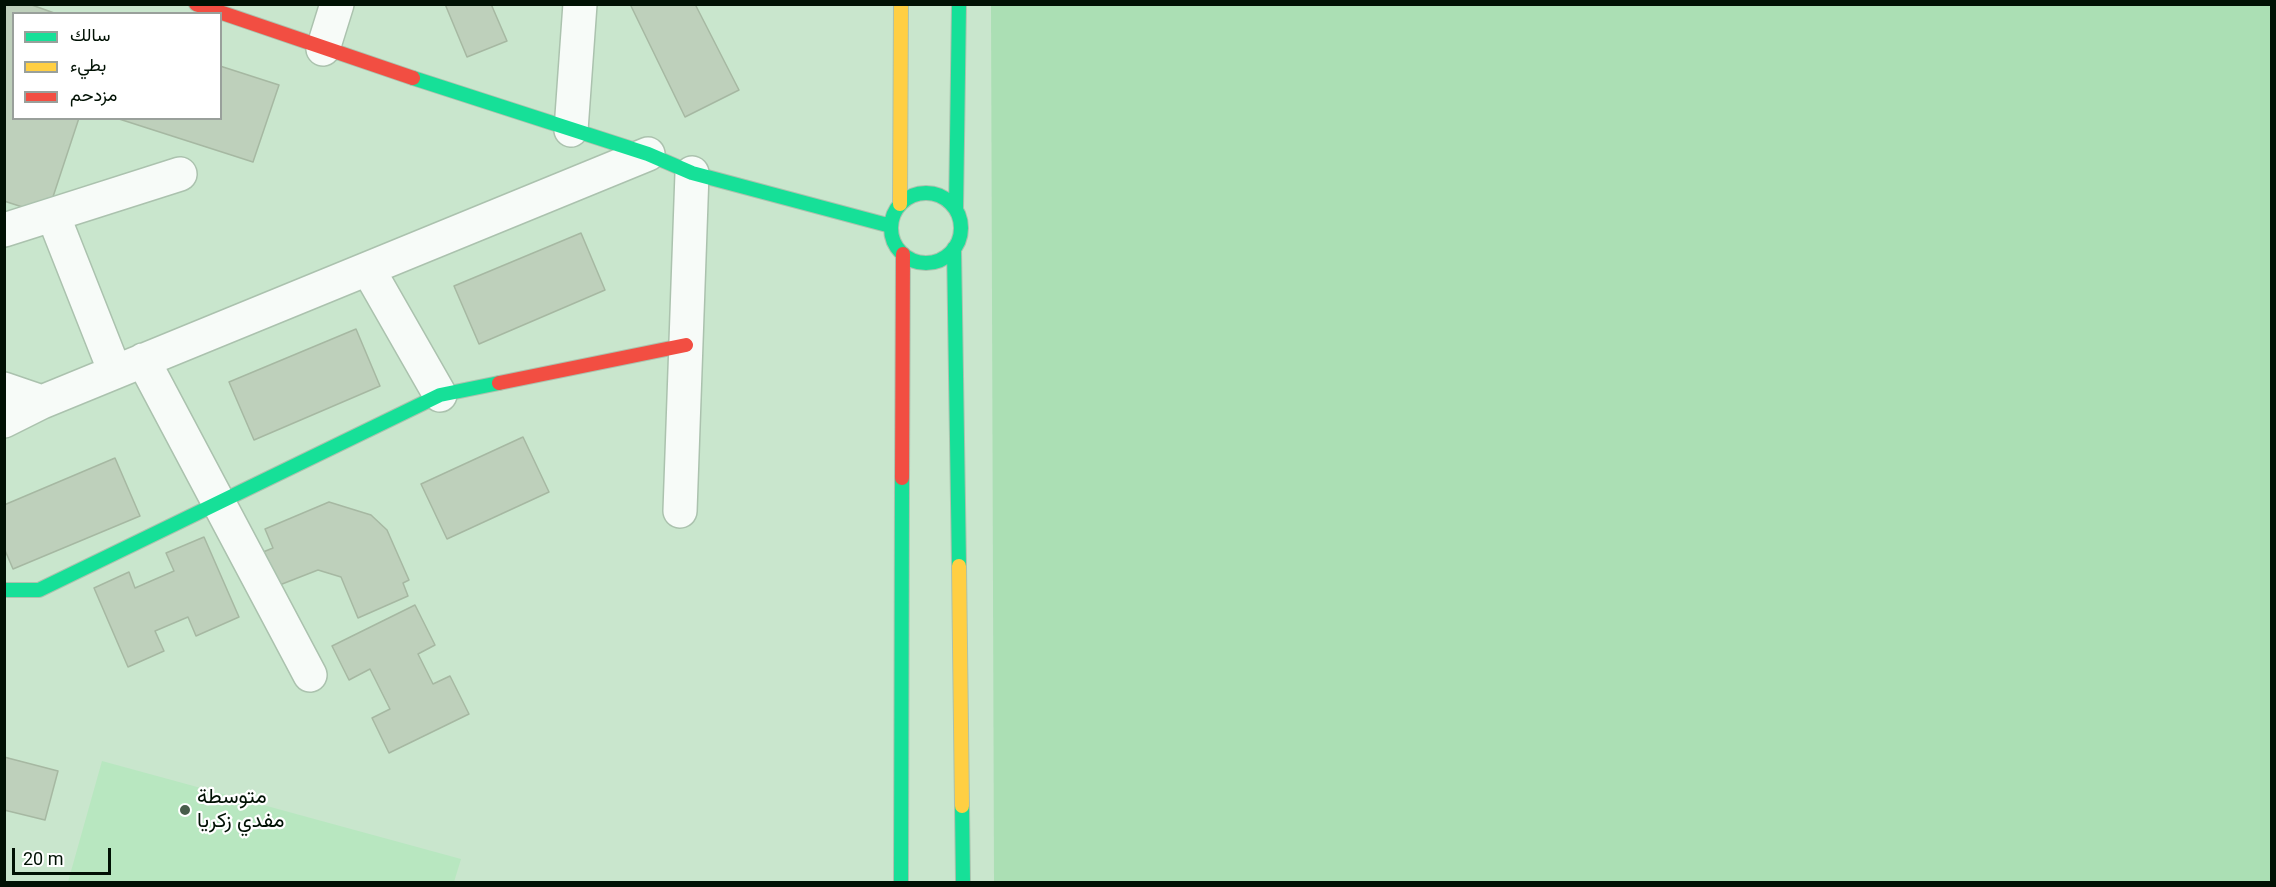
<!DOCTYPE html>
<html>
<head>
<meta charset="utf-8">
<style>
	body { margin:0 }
	#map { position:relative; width:2276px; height:887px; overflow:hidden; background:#c9e6cd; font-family:Roboto,Vazirmatn,sans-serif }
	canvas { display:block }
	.frame { position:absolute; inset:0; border:6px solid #011104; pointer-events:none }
	.legend { position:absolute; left:12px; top:12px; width:210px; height:108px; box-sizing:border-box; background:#fff; border:2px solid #99a09b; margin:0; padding:8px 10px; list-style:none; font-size:18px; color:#011104 }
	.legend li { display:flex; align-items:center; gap:12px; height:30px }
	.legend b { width:30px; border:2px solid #99a09b }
	.scale { position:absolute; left:12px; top:848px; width:99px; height:27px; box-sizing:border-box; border:3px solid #011104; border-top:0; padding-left:8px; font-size:18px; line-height:21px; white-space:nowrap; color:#011104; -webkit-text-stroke:4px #fff; paint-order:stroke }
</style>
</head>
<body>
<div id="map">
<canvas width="2276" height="887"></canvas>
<div class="frame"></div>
<ul class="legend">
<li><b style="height:8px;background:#16e098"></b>سالك</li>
<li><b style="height:8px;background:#ffcf43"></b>بطيء</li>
<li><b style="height:8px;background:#f24e42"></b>مزدحم</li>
</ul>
<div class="scale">20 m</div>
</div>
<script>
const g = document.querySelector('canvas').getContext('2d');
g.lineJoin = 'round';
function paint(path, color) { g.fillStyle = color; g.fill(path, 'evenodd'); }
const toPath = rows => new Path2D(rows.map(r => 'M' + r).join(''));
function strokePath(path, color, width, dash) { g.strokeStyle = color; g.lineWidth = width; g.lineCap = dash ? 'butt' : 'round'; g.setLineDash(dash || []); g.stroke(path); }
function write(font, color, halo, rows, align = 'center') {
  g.font = font + ' Roboto,Vazirmatn,sans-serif'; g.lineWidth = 4.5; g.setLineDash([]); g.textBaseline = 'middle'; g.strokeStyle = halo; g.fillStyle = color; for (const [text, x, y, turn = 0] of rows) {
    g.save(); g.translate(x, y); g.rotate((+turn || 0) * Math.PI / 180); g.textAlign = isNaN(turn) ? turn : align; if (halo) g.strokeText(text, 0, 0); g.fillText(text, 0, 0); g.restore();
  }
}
const built = toPath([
	[102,761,461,859,454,882,68,882]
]);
const green = toPath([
	[991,5,2271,5,2271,882,994,882]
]);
const building = toPath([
	[4,4,29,4,57,14,14,14,14,118,79,118,47,215,4,201,4,4],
	[445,4,491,4,507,41,467,57,445,4],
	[630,4,695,4,739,90,685,117,630,4],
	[220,66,279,85,253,162,116,118,220,118,220,66],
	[581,233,605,290,479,344,454,286,581,233],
	[356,329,380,386,254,440,229,382,356,329],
	[523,437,549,492,447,539,421,484,523,437],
	[115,458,140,516,13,569,4,548,4,505,115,458],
	[329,502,371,515,387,530,409,580,403,583,408,596,358,618,341,577,318,570,277,586,263,552,273,548,265,529,329,502],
	[204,537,239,617,196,636,188,617,155,631,164,651,128,667,94,588,129,572,135,588,174,571,166,553,204,537],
	[415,605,435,645,418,654,433,684,450,676,469,714,389,753,372,718,390,709,370,669,349,680,332,646,415,605],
	[4,757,58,771,45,820,4,810,4,757]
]);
const street = toPath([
	[323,49,337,4],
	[571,130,580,4],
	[53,215,115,372],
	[4,230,180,174],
	[368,269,440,395],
	[143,360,310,675],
	[4,389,42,402],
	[4,421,42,402,648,154],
	[680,511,692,173]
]);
const fast = toPath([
	[413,78,648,154,692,173,891,226],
	'891 228a35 35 0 1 1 70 0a35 35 0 1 1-70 0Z',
	[956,209,959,4],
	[954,248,959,566],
	[4,590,39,590,440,395,499,383],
	[962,806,963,882],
	[901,882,902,478]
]);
const slow = toPath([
	[900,204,901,4],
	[959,566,962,806]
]);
const jam = toPath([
	[196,4,413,78],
	[499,383,686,345],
	[902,478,903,254]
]);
const markers = [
	[185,810,6,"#475c4a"]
];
const poiNames = [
	["متوسطة",197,798],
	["مفدي زكريا",197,822]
];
paint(built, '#b8e7c0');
paint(green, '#abdfb4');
paint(building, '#bed0bb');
strokePath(building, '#a6b8a2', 1.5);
strokePath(street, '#abc2ae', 36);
strokePath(fast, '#abc2ae', 16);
strokePath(slow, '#abc2ae', 16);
strokePath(jam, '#abc2ae', 16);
strokePath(street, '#f7fbf8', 33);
strokePath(fast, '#16e098', 14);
strokePath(slow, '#ffcf43', 14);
strokePath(jam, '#f24e42', 14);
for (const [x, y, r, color] of markers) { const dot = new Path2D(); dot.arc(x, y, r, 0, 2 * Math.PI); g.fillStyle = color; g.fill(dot); strokePath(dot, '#fff', 2); }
write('21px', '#011104', '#fff', poiNames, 'left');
</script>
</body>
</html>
